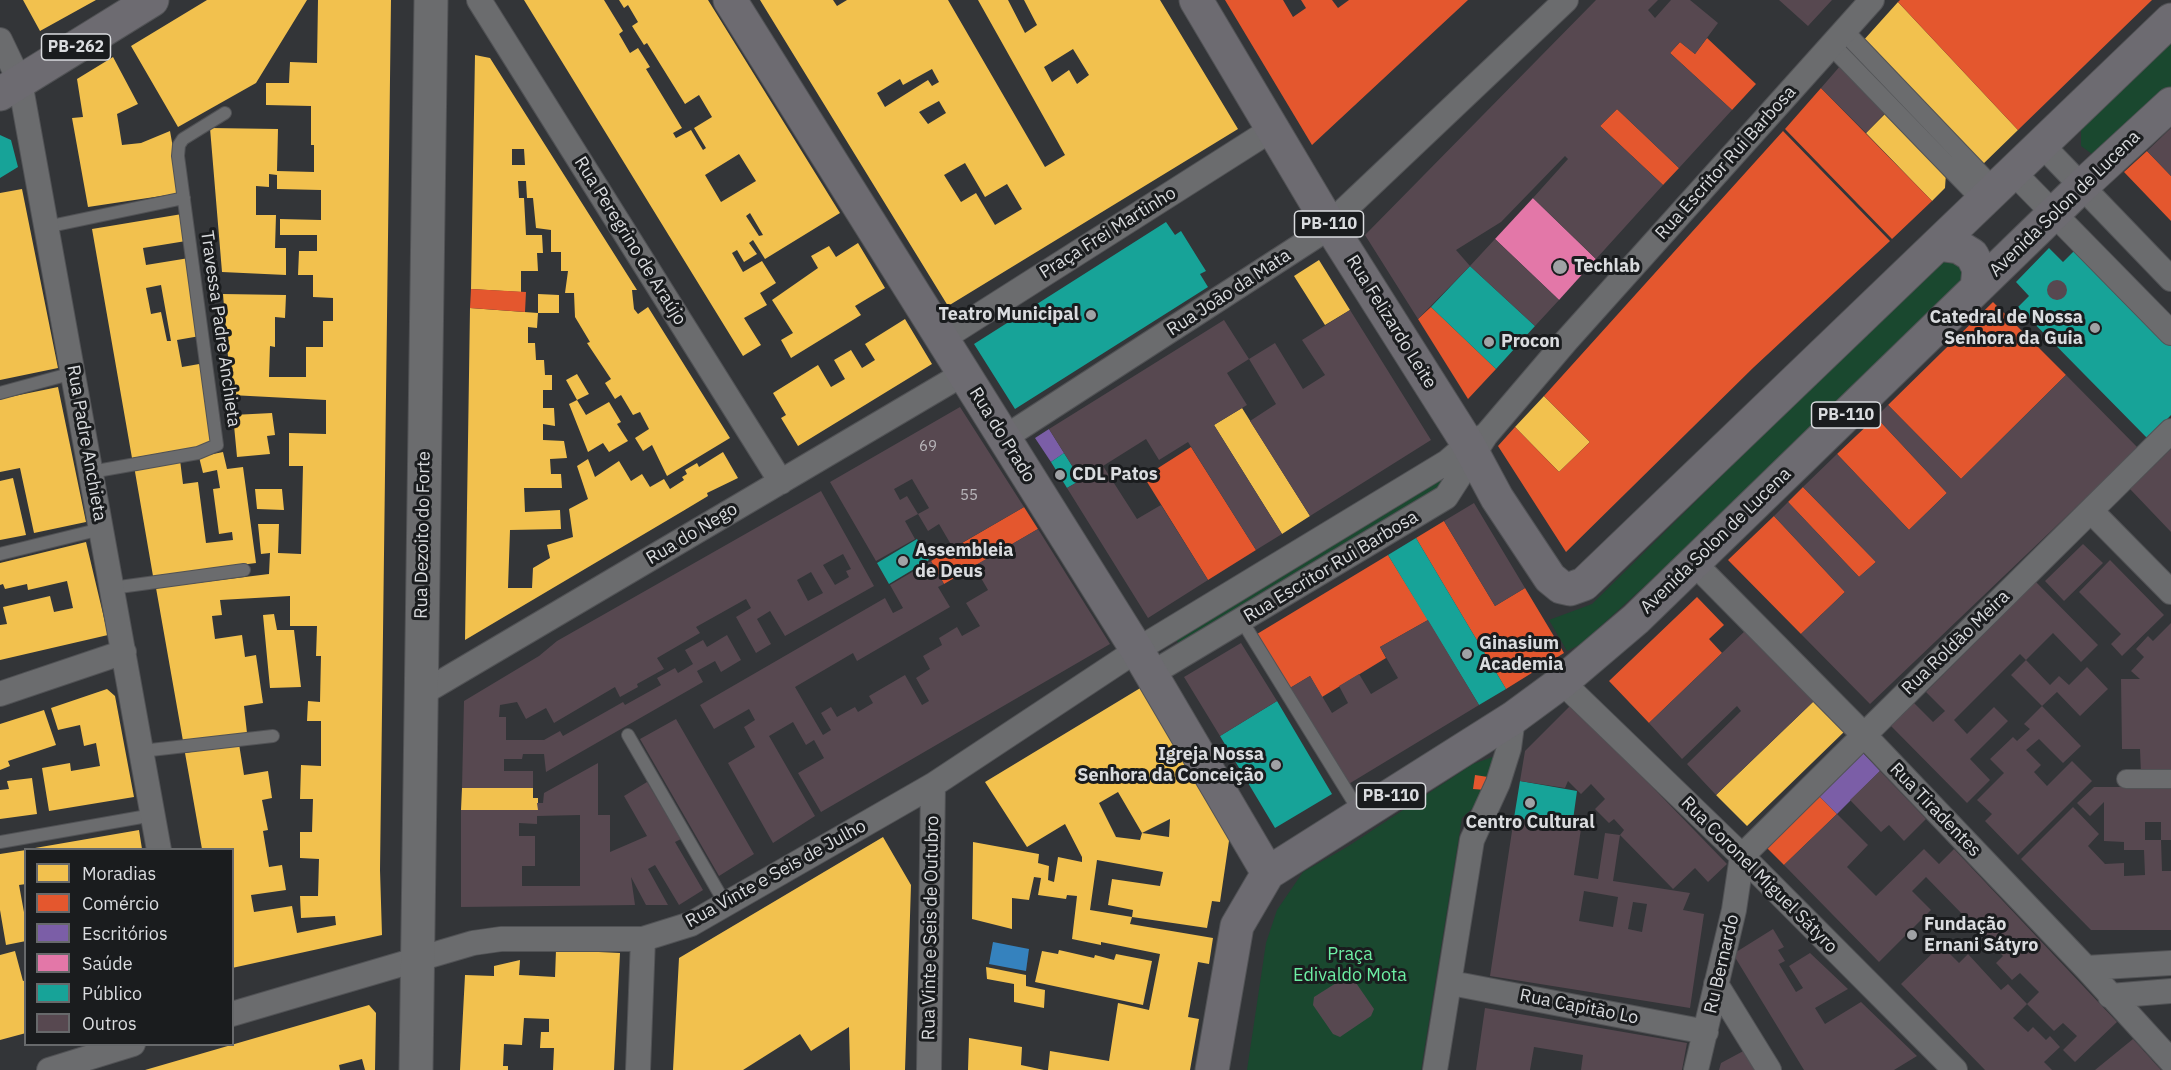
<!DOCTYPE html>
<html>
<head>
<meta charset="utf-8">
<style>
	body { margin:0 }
	#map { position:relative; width:2171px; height:1070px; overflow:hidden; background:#333538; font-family:"IBM Plex Sans",sans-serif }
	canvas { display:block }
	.legend { position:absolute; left:24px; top:848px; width:210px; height:198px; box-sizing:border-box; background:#1a1c1e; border:2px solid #67696b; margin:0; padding:8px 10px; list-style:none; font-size:18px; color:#dadcdf }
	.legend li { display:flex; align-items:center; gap:12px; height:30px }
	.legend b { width:30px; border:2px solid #67696b }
</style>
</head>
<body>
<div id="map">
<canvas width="2171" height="1070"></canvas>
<ul class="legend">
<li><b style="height:16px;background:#f2c14e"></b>Moradias</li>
<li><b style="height:16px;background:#e4572e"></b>Comércio</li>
<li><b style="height:16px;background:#7b5ea7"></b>Escritórios</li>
<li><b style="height:16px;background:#e377a8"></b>Saúde</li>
<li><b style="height:16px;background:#17a398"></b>Público</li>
<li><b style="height:16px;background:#574850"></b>Outros</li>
</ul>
</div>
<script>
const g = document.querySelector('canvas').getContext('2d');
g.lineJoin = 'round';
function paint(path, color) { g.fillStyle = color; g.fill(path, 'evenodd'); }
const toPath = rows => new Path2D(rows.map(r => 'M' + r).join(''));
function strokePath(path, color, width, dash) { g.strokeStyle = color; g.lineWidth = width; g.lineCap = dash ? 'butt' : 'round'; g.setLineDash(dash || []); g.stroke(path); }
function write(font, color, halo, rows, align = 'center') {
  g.font = font + ' "IBM Plex Sans",sans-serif'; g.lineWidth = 6; g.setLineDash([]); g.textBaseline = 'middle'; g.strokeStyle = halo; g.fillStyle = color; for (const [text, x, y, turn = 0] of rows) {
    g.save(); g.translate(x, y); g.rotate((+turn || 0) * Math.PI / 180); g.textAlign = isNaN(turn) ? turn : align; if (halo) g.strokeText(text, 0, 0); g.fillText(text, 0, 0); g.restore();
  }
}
const green = toPath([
	[2171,41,2171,90,2092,154,2081,146,2081,129],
	[1959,255,1966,293,1581,644,1567,651,1549,620,1592,604,1943,257],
	[1446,469,1440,498,1182,650,1173,634],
	[1501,754,1492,790,1462,818,1421,1070,1247,1070,1266,943,1277,910,1303,872,1347,847,1473,764]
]);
const water = toPath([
	[993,942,1029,949,1026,971,989,964]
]);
const homes = toPath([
	[23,0,96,0,40,31],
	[207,0,307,0,256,83,178,127,131,46],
	[318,0,391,0,380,870,382,935,232,968,232,849,202,849,185,753,239,744,244,775,268,771,272,798,262,800,268,830,263,831,269,867,282,865,286,890,251,895,254,912,292,906,297,933,336,925,335,916,301,918,300,896,318,896,319,859,300,858,300,832,312,832,313,799,300,799,301,765,321,766,321,721,307,721,308,701,320,702,321,656,316,656,317,626,290,626,290,596,220,600,222,615,212,616,215,639,242,635,245,657,256,655,263,703,244,706,247,733,183,741,156,588,269,574,270,553,261,554,258,524,279,524,278,553,301,554,303,466,289,466,289,433,326,434,326,400,231,395,223,294,286,295,285,318,275,317,275,347,270,346,269,377,306,377,306,347,323,347,323,321,333,321,333,298,313,297,313,275,298,275,299,251,317,251,317,235,280,235,280,219,321,220,321,190,277,189,277,175,269,174,269,187,256,186,256,215,276,215,275,248,286,248,286,275,222,272,210,128,278,129,277,171,314,172,314,145,311,145,311,106,266,105,266,83,289,83,290,62,317,63],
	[524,0,604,0,623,31,619,34,630,53,638,48,650,67,646,69,682,128,673,133,676,138,691,130,703,150,706,148,694,128,712,117,699,95,685,104,647,43,644,45,632,26,638,22,628,5,624,8,619,0,708,0,840,213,765,259,753,240,749,243,757,254,744,262,737,250,732,253,743,272,762,261,776,283,760,293,767,305,744,318,761,345,743,356],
	[739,154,756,181,721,202,705,175],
	[750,213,763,235,759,236,746,216],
	[760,0,833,0,837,6,847,0,948,0,1045,167,1065,155,978,0,1008,0,1025,33,1037,25,1024,0,1160,0,1238,129,948,306],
	[1073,49,1089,75,1077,84,1069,70,1052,82,1044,67],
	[932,69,939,82,932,86,928,80,885,107,877,93,900,79,903,85],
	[939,101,946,113,928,124,919,112],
	[965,163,985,197,1007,184,1022,209,995,225,976,193,961,202,944,175],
	[1898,2,2018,130,1981,166,1862,42],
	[475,55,490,58,637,290,632,290,634,309,638,314,648,307,730,438,667,476,652,445,643,451,635,438,649,429,640,412,633,415,621,395,615,399,605,383,611,379,587,343,590,342,575,317,574,293,565,293,568,271,561,271,561,252,551,252,551,230,536,228,533,198,527,198,526,181,518,181,519,198,524,198,526,235,542,235,543,253,537,253,538,271,521,271,521,292,471,289],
	[512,149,524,149,525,165,512,165],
	[113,57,138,104,117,114,122,145,141,143,170,131,181,193,88,207,72,118,83,117,77,79],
	[1888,111,1946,173,1945,188,1932,201,1866,133],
	[22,189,58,368,0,380,0,193],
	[182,214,186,241,143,248,146,265,189,258,200,336,177,340,182,367,205,363,217,444,132,458,92,229],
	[161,285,171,341,167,341,161,312,151,314,146,288],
	[858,243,885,288,855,306,861,315,791,358,781,340,793,333,772,300,818,268,811,256,829,246,836,257],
	[1319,260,1350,310,1325,325,1294,276],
	[538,294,559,295,559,313,538,313],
	[470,308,538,313,537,328,528,327,528,343,535,343,536,360,544,360,545,375,552,375,552,390,543,390,543,408,554,408,555,426,543,424,543,440,564,441,567,458,550,459,551,474,561,474,562,488,524,488,525,512,560,510,561,529,510,530,508,588,532,588,533,568,550,558,547,545,573,537,569,509,588,499,577,466,588,459,595,477,619,461,631,481,642,474,650,487,664,479,670,489,684,480,682,477,687,474,685,470,697,463,699,467,723,452,738,478,707,493,708,496,683,511,465,640],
	[905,319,932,364,798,446,781,418,786,415,773,393,818,365,831,387,845,379,834,360,851,350,862,368,875,360,865,344],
	[577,374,589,394,577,400,566,380],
	[58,387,86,522,34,533,20,468,0,472,0,399],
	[1544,396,1590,442,1559,472,1515,427],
	[577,400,586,415,609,402,621,422,617,424,628,441,609,452,603,443,588,452,569,404],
	[1242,408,1310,516,1282,534,1214,425],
	[272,413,275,435,267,436,270,454,237,457,233,415],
	[223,452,227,469,243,467,256,563,153,576,134,466,180,460,183,484,198,482,206,543,233,540,232,532,219,534,213,489,220,488,217,470,203,473,199,457],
	[13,478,26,535,0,540,0,481],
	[255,489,282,489,284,510,257,509],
	[86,542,108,635,0,660,0,625,7,624,3,607,50,596,54,612,73,608,67,581,28,590,27,584,5,589,3,584,0,585,0,563],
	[274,614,277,630,294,630,301,687,270,688,263,615],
	[1142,687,1230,834,1220,902,1212,901,1207,928,1132,917,1133,910,1108,905,1112,879,1160,886,1163,872,1097,860,1090,910,1132,917,1130,924,1213,938,1209,964,1198,962,1188,1017,1199,1019,1190,1070,1048,1070,1050,1051,1109,1061,1118,1003,1149,1010,1160,954,1101,942,1101,945,1072,939,1077,896,1067,895,1066,899,1038,895,1041,878,1034,877,1029,900,1012,898,1012,929,972,919,973,842,1039,854,1038,863,1049,866,1048,880,1054,882,1058,857,1082,862,1082,857,1065,824,1027,847,985,782],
	[1118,792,1142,833,1140,840,1116,837,1099,803],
	[1170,819,1169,837,1142,833],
	[107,689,115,696,134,797,49,811,42,768,70,763,71,771,100,766,96,743,84,746,80,725,58,730,51,708],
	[1815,700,1845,731,1747,826,1716,795],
	[44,710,56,745,8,761,10,766,0,770,0,724],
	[32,778,37,814,0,819,0,790,9,789,7,781],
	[462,788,533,788,533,798,538,798,538,810,461,810],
	[139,830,142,849,35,849,35,848],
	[883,837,911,885,905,1070,850,1070,849,1027,811,1051,800,1034,743,1070,673,1070,679,958],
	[26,850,26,884,19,885,26,923,26,941,6,945,0,910,0,854],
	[556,950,620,953,614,1070,553,1070,554,1048,540,1048,541,1032,549,1032,549,1019,524,1018,522,1045,504,1044,503,1066,508,1066,508,1070,460,1070,465,975,494,976,494,966,520,960,519,975,555,977],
	[1059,950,1094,958,1095,955,1114,960,1116,954,1152,961,1143,1005,1035,982,1042,951,1058,954],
	[15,951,23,981,26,980,26,1033,0,1040,0,955],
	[986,967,1026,975,1026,986,1045,990,1044,1008,1014,1002,1014,984,987,979],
	[369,1005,376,1013,375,1070,365,1070,362,1059,339,1065,340,1070,145,1070],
	[969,1038,1022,1047,1021,1065,1044,1070,968,1070]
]);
const shops = toPath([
	[1225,0,1283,0,1293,17,1306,8,1301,0,1332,0,1338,8,1349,0,1468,0,1312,145],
	[1900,0,2152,0,2018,130,1898,2],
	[1707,38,1756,84,1732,110,1670,53,1680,42,1695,54],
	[1821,88,1932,201,1892,239,1785,129],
	[1617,109,1679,168,1663,185,1600,126],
	[1783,131,1890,241,1754,367,1566,552,1498,446,1515,427,1559,472,1590,442,1544,396],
	[2147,151,2171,176,2171,221,2124,172],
	[471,289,526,292,525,312,470,308],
	[1993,302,2066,375,1961,479,1888,405],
	[1431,307,1496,369,1468,399,1418,319],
	[1876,417,1947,493,1909,530,1837,454],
	[1191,447,1256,550,1208,580,1144,477],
	[1803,487,1876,562,1859,577,1788,502],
	[1024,507,1038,529,944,584,931,561],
	[1774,516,1845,592,1801,634,1728,560],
	[1444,521,1495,606,1525,588,1564,653,1506,689,1416,538],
	[1388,555,1428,620,1380,647,1386,658,1322,697,1310,676,1290,688,1257,634],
	[1697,597,1724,625,1709,639,1722,653,1649,723,1609,681],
	[1475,775,1488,777,1486,790,1473,789],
	[1819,796,1837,814,1784,865,1767,848]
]);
const offices = toPath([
	[1049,429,1064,453,1051,462,1035,438],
	[1863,753,1880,771,1837,814,1819,796]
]);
const health = toPath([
	[1533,198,1596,259,1559,300,1495,239]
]);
const public = toPath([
	[0,135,11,140,18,167,0,178],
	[1166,222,1175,235,1181,231,1199,260,1206,271,1200,274,1208,287,1015,409,974,344],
	[2049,248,2063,262,2077,248,2171,343,2171,415,2148,439,2018,307,2029,296,2016,282],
	[1470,266,1535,326,1496,369,1431,307],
	[1064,453,1081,480,1067,488,1051,462],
	[1416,538,1506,689,1479,705,1388,555],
	[917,539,929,560,889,584,877,563],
	[1277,701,1332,794,1275,828,1220,736],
	[1520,781,1577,791,1572,827,1514,818]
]);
const building = toPath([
	[1596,0,1658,0,1648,10,1655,18,1671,0,1690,0,1718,23,1695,54,1680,42,1670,53,1732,110,1679,168,1617,109,1600,126,1663,185,1596,259,1533,198,1568,159,1565,156,1501,222,1456,250,1470,266,1495,239,1559,300,1535,326,1470,266,1418,319,1365,235],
	[1779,0,1832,0,1808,26],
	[1841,65,1887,111,1866,133,1821,88],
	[2171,128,2171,176,2147,151],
	'2047 290a10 10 0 1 1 20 0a10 10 0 1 1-20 0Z',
	[1350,310,1431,440,1310,516,1250,421,1276,404,1249,359,1275,343,1303,389,1325,375,1302,340],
	[1224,320,1249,359,1227,373,1247,405,1214,425,1282,534,1256,550,1188,442,1159,460,1146,439,1103,466,1137,519,1161,505,1208,580,1148,618,1067,488,1081,480,1049,429],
	[2066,375,2138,448,1870,704,1801,634,1845,592,1774,516,1788,502,1859,577,1876,562,1803,487,1837,454,1909,530,1947,493,1876,417,1888,405,1961,479],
	[960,407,1024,507,953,548,939,524,928,531,918,514,905,521,915,539,876,561,830,482],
	[912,479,929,508,918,514,907,496,900,500,894,489],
	[2171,449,2171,532,2130,489],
	[821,491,874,586,785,636,770,611,757,619,771,644,756,653,736,617,751,608,746,599,696,627,700,633,657,658,664,669,637,684,638,687,620,697,615,687,554,723,546,708,526,719,517,702,500,705,499,717,506,717,506,740,544,740,560,731,563,736,623,702,625,705,661,685,657,678,675,668,678,673,693,664,685,650,703,640,707,647,727,635,741,660,721,672,715,661,697,671,703,682,546,772,544,754,523,754,522,759,504,759,504,771,533,771,533,788,462,788,464,701,539,656,557,641],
	[843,554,851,569,846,571,849,577,835,585,823,565],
	[811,572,823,593,808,601,797,580],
	[1474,503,1525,588,1495,606,1444,521],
	[1038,529,1110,644,821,812,798,773,824,758,814,740,806,745,793,722,769,736,815,816,773,843,728,763,755,747,744,727,755,720,749,709,714,729,700,705,885,598,893,613,903,608,890,585,931,561,944,584,938,587,950,607,857,661,853,653,795,687,823,735,831,730,821,713,831,707,837,717,855,707,858,712,873,703,869,696,905,675,922,705,929,701,916,678,930,669,923,656,942,645,939,638,957,627,962,636,980,626,966,603,988,590,974,566],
	[2083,544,2103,563,2064,601,2045,581],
	[2110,560,2164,615,2122,656,2111,644,2121,634,2079,592],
	[2036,582,2098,645,2081,662,2053,633,2026,660,2020,654,1954,720,1967,734,1994,707,2008,721,1970,759,1990,780,1967,803,1891,726,1914,703,1933,722,1945,711,1926,692],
	[1428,620,1479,705,1347,785,1290,688,1310,676,1332,713,1348,703,1339,686,1359,674,1371,694,1398,678,1380,647],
	[2171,623,2171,774,2141,774,2140,749,2122,749,2121,679,2140,679,2131,671,2144,657,2136,649,2148,636,2153,641],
	[1747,629,1815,700,1716,795,1687,764,1741,711,1737,706,1682,759,1649,723],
	[1241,643,1277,701,1220,736,1184,677],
	[2026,660,2050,685,2059,676,2069,685,2087,667,2108,689,2080,716,2057,692,2042,706,2011,675],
	[1572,704,1727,864,1708,882,1695,868,1673,889,1620,835,1624,830,1614,819,1609,823,1595,809,1605,799,1591,784,1581,794,1568,781,1565,788,1520,781,1525,751],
	[2042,706,2081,746,2063,763,2039,739,2026,750,2041,765,2034,772,2047,786,2072,761,2092,781,2018,855,1985,821,1992,814,1977,800,2004,773,1990,759,2013,737,2017,741,2030,729,2024,724],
	[676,719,754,854,719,876,640,739],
	[598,763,598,815,610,815,610,852,647,836,624,796,647,782,681,839,675,842,703,890,679,905,655,865,648,869,668,905,646,905,631,877,635,905,461,907,461,810,538,810,537,803,543,803,544,793],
	[580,815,580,886,522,886,522,866,535,866,535,836,519,836,519,823,537,824,537,816],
	[1880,771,1926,819,1904,841,1889,825,1881,832,1850,800],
	[2094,787,2171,787,2171,840,2161,840,2161,822,2145,822,2145,840,2161,840,2162,871,2171,871,2171,930,2091,930,2021,859,2073,807,2099,834,2088,846,2105,864,2124,863,2124,876,2145,875,2144,850,2124,850,2124,842,2104,841,2104,802,2090,816,2077,803],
	[1837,814,1868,845,1847,867,1876,896,1924,849,1939,864,1954,849,2117,1022,2075,1062,2063,1050,2077,1036,2063,1023,2054,1031,2027,1004,2013,1018,2028,1032,2033,1027,2046,1040,2050,1036,2060,1047,2044,1062,2052,1070,1985,1070,1901,984,1941,945,1959,963,1968,954,2001,990,2008,984,2027,1004,2039,992,2020,973,2012,980,1996,963,2003,956,1926,877,1912,891,1931,910,1879,962,1784,865],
	[1514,818,1581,829,1574,875,1598,879,1605,833,1620,835,1613,881,1690,893,1683,910,1704,914,1690,1008,1490,976],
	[1584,891,1618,897,1613,927,1579,921],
	[1633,902,1647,904,1642,932,1628,929],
	[1773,929,1784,947,1778,950,1785,961,1779,964,1796,992,1803,988,1789,966,1810,953,1848,989,1815,1008,1825,1024,1861,1002,1917,1056,1894,1070,1804,1070,1733,954],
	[1344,978,1354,980,1374,1009,1371,1016,1340,1037,1333,1034,1313,1005,1314,997],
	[1485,1008,1687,1043,1682,1070,1581,1070,1583,1055,1534,1047,1530,1070,1476,1070],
	[2133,1039,2161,1070,2095,1070],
	[1749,1048,1761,1070,1719,1070,1721,1063]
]);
const service = toPath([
	[46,227,184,198],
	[0,393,73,373],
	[91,472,198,453,217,445,178,156,179,145,183,139,225,113],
	[0,554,101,529],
	[112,588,244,570],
	[1242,621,1361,814],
	[628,735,726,905],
	[142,751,273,736],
	[0,842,153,815]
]);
const pedestrian = toPath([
	[1845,32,1995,189],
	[1832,46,1982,201],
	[2126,779,2171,779]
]);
const minor = toPath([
	[479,0,781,482],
	[0,40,20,82,159,850],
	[2042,145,2171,279],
	[2013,172,2171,333],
	[942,339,1274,128],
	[1004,438,1319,234,1566,0],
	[2091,511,2171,592],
	[1694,563,1863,734,2086,968,2171,1061],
	[1151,674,1446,497,1486,435,1567,340,1872,0],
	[1562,682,1742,856,1955,1070],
	[0,694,124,652],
	[421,694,963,374],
	[1742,856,2171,431],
	[2086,968,2171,963],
	[1451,983,1706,1032],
	[1716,984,1769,1070],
	[2110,996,2171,991],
	[232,1014,473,943,501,939,643,939,691,924,933,785,1137,650,1447,462,1468,444,1486,435],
	[49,1070,133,1044],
	[638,1070,643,939],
	[929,1070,933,785],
	[1435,1070,1472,840,1498,783,1509,748,1513,718],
	[1696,1070,1734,910,1742,856]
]);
const secondary = toPath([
	[416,1070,431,0]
]);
const primary = toPath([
	[730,0,1137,650,1268,873],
	[1196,0,1329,224,1468,444,1497,498,1550,578,1561,587,1570,589,1584,584,2171,20],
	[0,94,152,0],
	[1938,244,1959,247,1972,255,1979,269,1977,288],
	[1212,1070,1237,926,1268,873,1513,718,1562,682,1636,619,2082,186,2171,104]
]);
const markers = [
	[1560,267,8,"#a0a2a5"],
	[1091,315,6,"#a0a2a5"],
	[2095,328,6,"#a0a2a5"],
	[1489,342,6,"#a0a2a5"],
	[1060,475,6,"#a0a2a5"],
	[903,561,6,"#a0a2a5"],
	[1467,654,6,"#a0a2a5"],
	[1276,765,6,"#a0a2a5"],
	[1530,803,6,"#a0a2a5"],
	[1912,935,6,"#a0a2a5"]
];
const numberNames = [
	["69",928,447],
	["55",969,496]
];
const shields = [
	[76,47,69],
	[1329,224,69],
	[1846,415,69],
	[1391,796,69]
];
const shieldNames = [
	["PB-262",76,47],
	["PB-110",1329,224],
	["PB-110",1846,415],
	["PB-110",1391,796]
];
const streetNames = [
	["Rua Escritor Rui Barbosa",1726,163,-48],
	["Avenida Solon de Lucena",2065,204,-44],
	["Praça Frei Martinho",1108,233,-32],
	["Rua Peregrino de Araújo",630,241,58],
	["Rua João da Mata",1229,293,-33],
	["Rua Felizardo Leite",1391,322,58],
	["Travessa Padre Anchieta",220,329,82],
	["Rua do Prado",1002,435,58],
	["Rua Padre Anchieta",86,443,80],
	["Rua do Nego",692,534,-31],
	["Rua Dezoito do Forte",423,535,-89],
	["Avenida Solon de Lucena",1716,541,-44],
	["Rua Escritor Rui Barbosa",1331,567,-31],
	["Rua Roldão Meira",1956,643,-44],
	["Rua Tiradentes",1935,810,46],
	["Rua Vinte e Seis de Julho",776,874,-29],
	["Rua Coronel Miguel Sátyro",1759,875,45],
	["Rua Vinte e Seis de Outubro",931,928,-89],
	["Ru Bernardo",1722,964,-77],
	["Rua Capitão Lo",1579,1007,11]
];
const poiNames = [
	["Techlab",1574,267],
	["Teatro Municipal",1079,315,"right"],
	["Catedral de Nossa",2083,318,"right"],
	["Senhora da Guia",2083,339,"right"],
	["Procon",1501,342],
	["CDL Patos",1072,475],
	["Assembleia",915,551],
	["de Deus",915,572],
	["Ginasium",1479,644],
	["Academia",1479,665],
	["Igreja Nossa",1264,755,"right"],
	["Senhora da Conceição",1264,776,"right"],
	["Centro Cultural",1530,823,"center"],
	["Fundação",1924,925],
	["Ernani Sátyro",1924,946]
];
const parkNames = [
	["Praça",1350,955],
	["Edivaldo Mota",1350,976]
];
paint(green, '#1a482f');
paint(water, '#3582be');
paint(homes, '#f2c14e');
paint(shops, '#e4572e');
paint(offices, '#7b5ea7');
paint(health, '#e377a8');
paint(public, '#17a398');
paint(building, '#574850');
strokePath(service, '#515255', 14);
strokePath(pedestrian, '#515255', 20);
strokePath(minor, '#515255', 26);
strokePath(secondary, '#515255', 35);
strokePath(primary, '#515255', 35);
strokePath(service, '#6b6c6e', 12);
strokePath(pedestrian, '#6b6c6e', 18);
strokePath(minor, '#6b6c6e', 24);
strokePath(secondary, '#6b6c6e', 33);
strokePath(primary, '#6d6b71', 33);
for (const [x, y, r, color] of markers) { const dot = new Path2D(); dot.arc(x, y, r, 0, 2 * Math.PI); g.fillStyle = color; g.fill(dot); strokePath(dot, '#1a1c1e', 2); }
write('15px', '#b9b7bb', null, numberNames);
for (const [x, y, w] of shields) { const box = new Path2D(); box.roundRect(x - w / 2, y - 13, w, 26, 4.5); g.fillStyle = '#1a1c1e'; g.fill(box); strokePath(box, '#dadcdf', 1.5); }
write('bold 16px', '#dadcdf', null, shieldNames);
write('18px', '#dadcdf', '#1a1c1e', streetNames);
write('bold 18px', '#dadcdf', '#1a1c1e', poiNames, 'left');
write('18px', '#6defa4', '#1a1c1e', parkNames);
</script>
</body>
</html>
